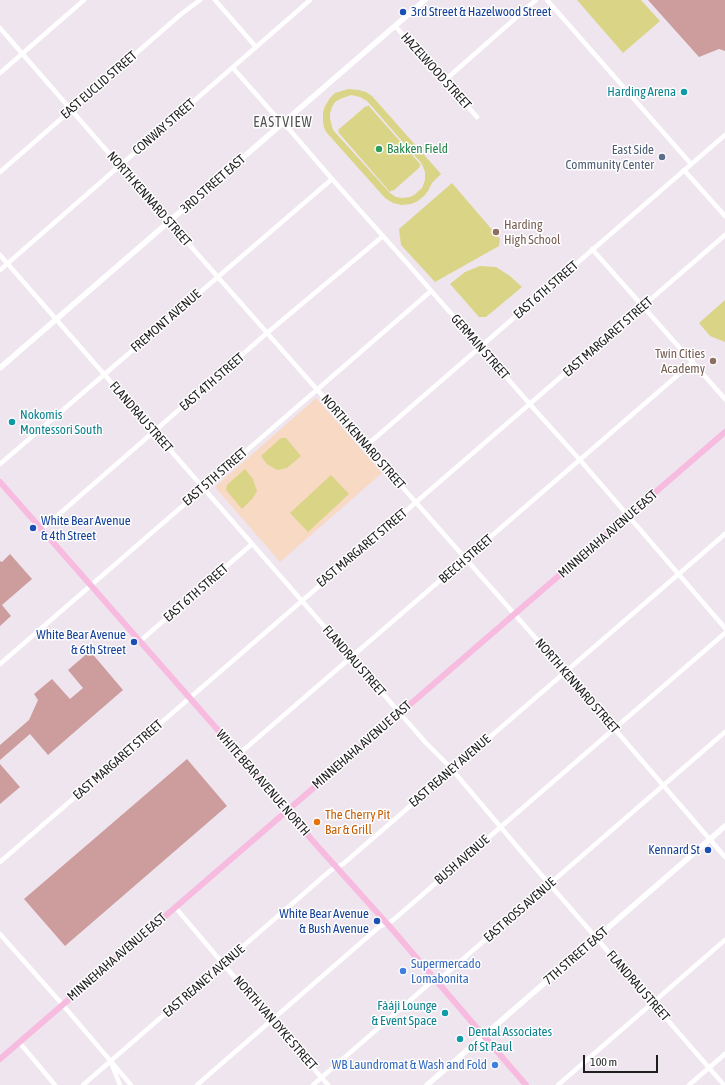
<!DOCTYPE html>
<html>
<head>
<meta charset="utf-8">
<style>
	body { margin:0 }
	#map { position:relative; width:725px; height:1085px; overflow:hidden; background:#efe5ef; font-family:"Asap Condensed",sans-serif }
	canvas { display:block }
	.scale { position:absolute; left:583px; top:1055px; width:75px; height:18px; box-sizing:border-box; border:2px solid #1e1e1e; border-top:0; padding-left:5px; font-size:12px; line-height:14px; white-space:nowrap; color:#1e1e1e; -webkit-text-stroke:3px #fff; paint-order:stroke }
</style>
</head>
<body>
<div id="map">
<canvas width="725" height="1085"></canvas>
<div class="scale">100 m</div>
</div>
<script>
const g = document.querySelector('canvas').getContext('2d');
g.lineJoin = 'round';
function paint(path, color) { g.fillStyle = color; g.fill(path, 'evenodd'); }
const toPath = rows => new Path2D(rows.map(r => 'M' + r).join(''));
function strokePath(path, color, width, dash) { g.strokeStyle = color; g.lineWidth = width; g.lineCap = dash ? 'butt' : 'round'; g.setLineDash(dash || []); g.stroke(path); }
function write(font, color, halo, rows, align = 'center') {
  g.font = font + ' "Asap Condensed",sans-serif'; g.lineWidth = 3; g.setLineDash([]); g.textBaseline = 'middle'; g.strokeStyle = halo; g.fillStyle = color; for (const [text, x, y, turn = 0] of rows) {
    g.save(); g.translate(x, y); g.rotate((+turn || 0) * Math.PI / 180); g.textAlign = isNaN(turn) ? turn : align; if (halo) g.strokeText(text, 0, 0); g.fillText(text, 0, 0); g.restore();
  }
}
const forest = toPath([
	[648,0,725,0,725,51,719,49,699,57],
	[10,554,32,579,2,605,11,616,0,626,0,561,2,562],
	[90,651,123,690,48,755,30,734,0,760,0,745,29,720,38,700,34,694,52,679,70,699,83,688,68,670],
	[187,759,227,806,65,946,24,899],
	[0,764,20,787,0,804]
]);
const park = toPath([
	[316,398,382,473,280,562,215,487]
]);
const pitch = toPath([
	[577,0,641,0,660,21,623,53],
	[348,89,359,90,366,92,372,96,441,174,432,183,428,191,425,195,418,201,411,204,401,205,393,203,385,198,327,133,324,128,323,121,323,112,325,106,330,98,335,93],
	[351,95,360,97,367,101,422,164,425,172,425,180,422,188,414,195,410,197,402,198,396,197,390,193,333,130,330,119,330,114,332,107,335,102,340,99],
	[368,105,421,165,419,166,420,167,393,191,392,190,390,192,338,132,339,131,338,130,366,106,367,107],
	[452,183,500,239,499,246,435,282,401,245,399,229],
	[480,266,496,267,510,276,522,287,486,317,479,317,450,284,465,272],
	[725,300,725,342,710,336,699,323],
	[281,438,286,438,301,456,287,468,277,470,267,464,261,456],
	[245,469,253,479,257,491,253,498,242,509,226,490,227,485],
	[331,475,349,494,308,532,290,513]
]);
const minor = toPath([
	[215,0,256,47],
	[547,0,691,164],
	[395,26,477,117],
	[0,28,120,166,343,419,371,449,390,473,562,668,725,857],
	[233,68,278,119,289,129,332,179,407,263,535,410,580,460,725,628],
	[0,73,84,0],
	[444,81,536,0],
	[684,170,725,216],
	[0,172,180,15,200,0],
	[592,249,725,399],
	[0,255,426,743,449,766,477,799,525,856,724,1085],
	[0,270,310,0],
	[367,445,725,135],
	[0,464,332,179],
	[42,529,267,333,383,236],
	[139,642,252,544],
	[0,664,431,291],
	[239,754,693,362],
	[0,862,725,235],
	[175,907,247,992,328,1085],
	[0,934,62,1004,131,1085],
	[19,1042,55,1085],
	[112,1065,120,1085],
	[83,1085,331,870,343,864,725,534],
	[197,1085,379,927,392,921,725,633],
	[313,1085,430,983,441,978,725,732],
	[558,1085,725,940],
	[689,1085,725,1054]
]);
const tertiary = toPath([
	[0,368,425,0],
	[427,1085,725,826]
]);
const secondary = toPath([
	[0,482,239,754,312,840,391,928,526,1085],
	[0,1059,725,432]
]);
const markers = [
	[403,12,4,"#1a4fb4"],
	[684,92,4,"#0f9aa8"],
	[379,149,4,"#2e9e5b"],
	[662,157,4,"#5c6f8a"],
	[496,232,4,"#8d6e63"],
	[713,361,4,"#8d6e63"],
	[12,422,4,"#0f9aa8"],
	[33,528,4,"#1a4fb4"],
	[134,642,4,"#1a4fb4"],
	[317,822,4,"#e8710a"],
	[708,850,4,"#1a4fb4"],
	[377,921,4,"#1a4fb4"],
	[403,971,4,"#3f7fe0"],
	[445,1013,4,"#0f9aa8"],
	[460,1039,4,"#0f9aa8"],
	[495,1065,4,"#3f7fe0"]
];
const transitNames = [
	["3rd Street & Hazelwood Street",411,12,"left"],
	["White Bear Avenue",41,521,"left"],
	["& 4th Street",41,536,"left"],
	["White Bear Avenue",126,635],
	["& 6th Street",126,650],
	["Kennard St",700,850],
	["White Bear Avenue",369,914],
	["& Bush Avenue",369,929]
];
const streetNames = [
	["HAZELWOOD STREET",436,71,48],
	["EAST EUCLID STREET",99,85,-41],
	["CONWAY STREET",164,127,-41],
	["3RD STREET EAST",213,184,-41],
	["NORTH KENNARD STREET",149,199,49],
	["EAST 6TH STREET",546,290,-41],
	["FREMONT AVENUE",166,321,-41],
	["EAST MARGARET STREET",608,337,-41],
	["GERMAIN STREET",480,347,49],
	["EAST 4TH STREET",212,382,-41],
	["FLANDRAU STREET",141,417,49],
	["NORTH KENNARD STREET",363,442,49],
	["EAST 5TH STREET",215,477,-41],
	["MINNEHAHA AVENUE EAST",608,534,-41],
	["EAST MARGARET STREET",362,548,-40],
	["BEECH STREET",466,559,-41],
	["EAST 6TH STREET",196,593,-41],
	["FLANDRAU STREET",354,661,49],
	["NORTH KENNARD STREET",577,686,49],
	["MINNEHAHA AVENUE EAST",362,745,-41],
	["EAST MARGARET STREET",118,760,-41],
	["EAST REANEY AVENUE",450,771,-41],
	["WHITE BEAR AVENUE NORTH",263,783,49],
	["BUSH AVENUE",462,860,-41],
	["EAST ROSS AVENUE",520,910,-41],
	["7TH STREET EAST",576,956,-41],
	["MINNEHAHA AVENUE EAST",117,957,-41],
	["EAST REANEY AVENUE",204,981,-41],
	["FLANDRAU STREET",638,986,49],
	["NORTH VAN DYKE STREET",275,1023,49]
];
const cultureNames = [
	["Harding Arena",676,92],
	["Nokomis",20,415,"left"],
	["Montessori South",20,430,"left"],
	["Fàájì Lounge",437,1006],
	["& Event Space",437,1021],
	["Dental Associates",468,1032,"left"],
	["of St Paul",468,1047,"left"]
];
const leisureNames = [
	["Bakken Field",387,149]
];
const serviceNames = [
	["East Side",654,150],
	["Community Center",654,165]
];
const educationNames = [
	["Harding",504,225],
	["High School",504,240],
	["Twin Cities",705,354,"right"],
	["Academy",705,369,"right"]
];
const foodNames = [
	["The Cherry Pit",325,815],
	["Bar & Grill",325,830]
];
const shopNames = [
	["Supermercado",411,964],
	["Lomabonita",411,979],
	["WB Laundromat & Wash and Fold",487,1065,"right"]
];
const neighbourhoodNames = [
	["EASTVIEW",283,123]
];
paint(forest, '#cc9d9c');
paint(park, '#f7d9c4');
paint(pitch, '#dad586');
strokePath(minor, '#fff', 4.5);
strokePath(tertiary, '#fff', 5.5);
strokePath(secondary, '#f7bbe0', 6);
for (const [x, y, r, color] of markers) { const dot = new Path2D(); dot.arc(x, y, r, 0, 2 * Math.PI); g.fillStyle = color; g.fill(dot); strokePath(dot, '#fff', 1.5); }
write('13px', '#164399', '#fff', transitNames, 'right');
write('13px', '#1e1e1e', '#fff', streetNames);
write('13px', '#0d838f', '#fff', cultureNames, 'right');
write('13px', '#27864d', '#fff', leisureNames, 'left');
write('13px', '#4e5e75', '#fff', serviceNames, 'right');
write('13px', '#785e54', '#fff', educationNames, 'left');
write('13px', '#c56008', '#fff', foodNames, 'left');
write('13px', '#366cbe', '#fff', shopNames, 'left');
g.letterSpacing = '1px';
write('14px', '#515151', '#fff', neighbourhoodNames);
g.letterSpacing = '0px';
</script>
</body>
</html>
